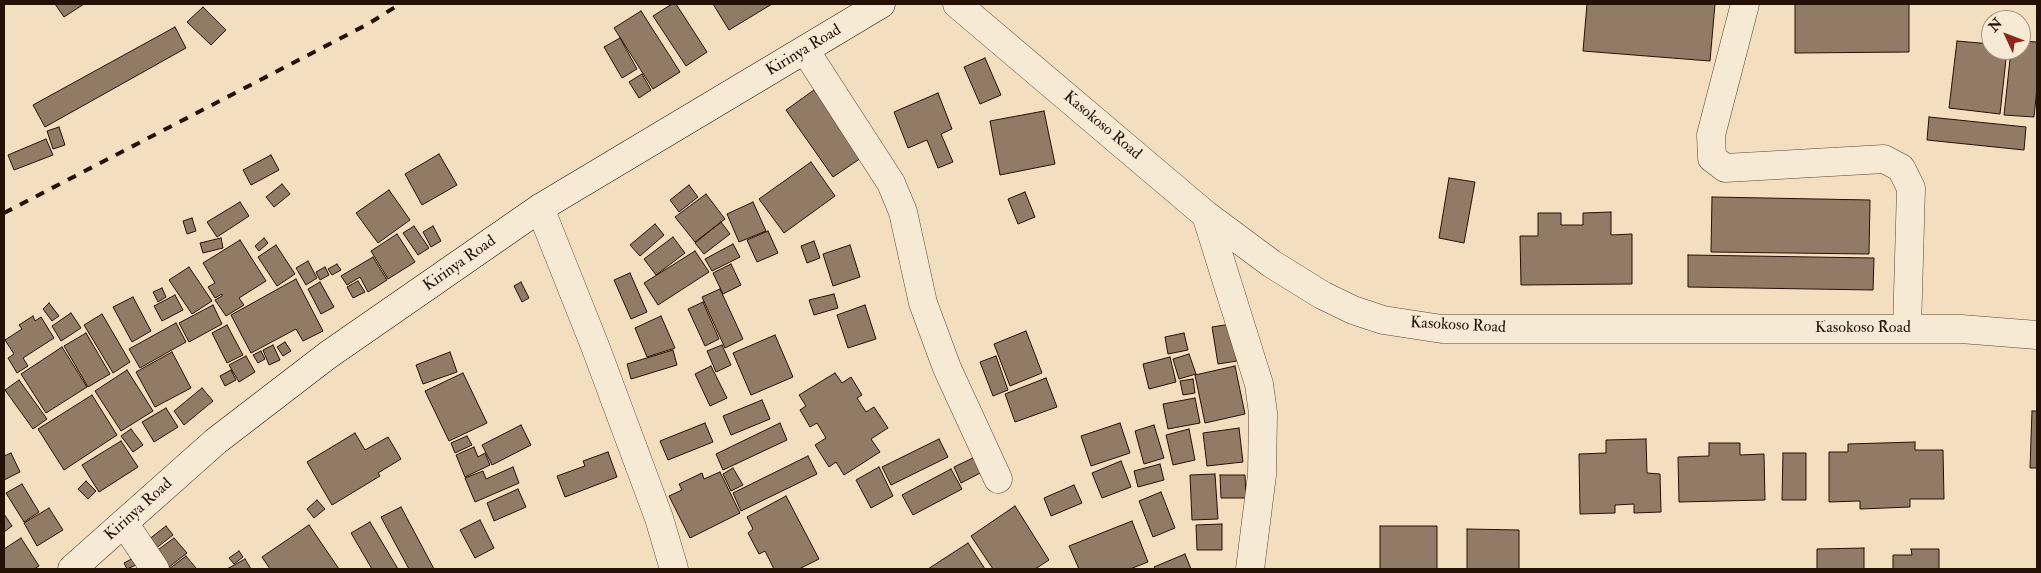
<!DOCTYPE html>
<html>
<head>
<meta charset="utf-8">
<style>
	body { margin:0 }
	#map { position:relative; width:2041px; height:573px; overflow:hidden; background:#f3debf; font-family:"IM FELL Double Pica",serif }
	canvas { display:block }
	.frame { position:absolute; inset:0; border:5px solid #261005; pointer-events:none }
	.north { position:absolute; left:1981px; top:10px; width:50px; height:50px; box-sizing:border-box; background:#f7ead5; border:1px solid #a39382; border-radius:50%; rotate:313deg; font-size:14px; font-weight:700; line-height:20px; text-align:center; color:#261005 }
	.north::after { content:''; display:block; margin:auto; width:18px; height:22px; background:#8f2418; clip-path:polygon(50% 0,100% 100%,50% 72%,0 100%) }
</style>
</head>
<body>
<div id="map">
<canvas width="2041" height="573"></canvas>
<div class="frame"></div>
<div class="north">N</div>
</div>
<script>
const g = document.querySelector('canvas').getContext('2d');
g.lineJoin = 'round';
function paint(path, color) { g.fillStyle = color; g.fill(path, 'evenodd'); }
const toPath = rows => new Path2D(rows.map(r => 'M' + r).join(''));
function strokePath(path, color, width, dash) { g.strokeStyle = color; g.lineWidth = width; g.lineCap = dash ? 'butt' : 'round'; g.setLineDash(dash || []); g.stroke(path); }
function write(font, color, halo, rows, align = 'center') {
  g.font = font + ' "IM FELL Double Pica",serif'; g.lineWidth = 4.5; g.setLineDash([]); g.textBaseline = 'middle'; g.strokeStyle = halo; g.fillStyle = color; for (const [text, x, y, turn = 0] of rows) {
    g.save(); g.translate(x, y); g.rotate((+turn || 0) * Math.PI / 180); g.textAlign = isNaN(turn) ? turn : align; if (halo) g.strokeText(text, 0, 0); g.fillText(text, 0, 0); g.restore();
  }
}
const building = toPath([
	[55,4,84,4,64,17,55,4],
	[672,4,676,4,707,52,686,66,653,16,672,4],
	[713,4,772,4,729,30,713,4],
	[1587,4,1715,4,1710,61,1583,51,1587,4],
	[1795,4,1909,4,1909,52,1795,53,1795,4],
	[203,7,226,30,211,45,187,22,203,7],
	[641,11,680,72,653,89,614,28,641,11],
	[175,27,186,48,45,127,33,105,175,27],
	[620,38,637,69,622,78,604,47,620,38],
	[1957,41,1991,44,1991,50,2007,50,2000,114,1949,108,1957,41],
	[2021,41,2037,42,2037,88,2034,117,2004,115,2011,50,2021,50,2021,41],
	[985,58,1001,95,980,104,964,67,985,58],
	[642,74,651,90,639,98,629,82,642,74],
	[814,90,861,158,833,177,786,110,814,90],
	[938,93,952,129,941,134,953,162,938,168,927,140,908,148,894,112,938,93],
	[1044,111,1055,164,1000,175,990,121,1044,111],
	[1929,117,2026,127,2024,150,1927,140,1929,117],
	[59,127,65,145,53,149,47,131,59,127],
	[46,139,53,155,14,170,8,155,46,139],
	[439,154,457,185,422,205,405,174,439,154],
	[271,155,279,170,251,185,243,170,271,155],
	[811,162,835,196,784,233,759,199,811,162],
	[1449,178,1475,182,1464,243,1439,238,1449,178],
	[282,184,290,194,274,207,266,197,282,184],
	[689,185,698,197,679,212,670,200,689,185],
	[389,190,410,220,378,243,356,213,389,190],
	[1025,192,1035,217,1018,224,1008,199,1025,192],
	[706,194,725,219,695,242,675,217,706,194],
	[1712,197,1870,200,1869,254,1711,252,1712,197],
	[240,202,249,216,217,237,207,222,240,202],
	[753,202,766,231,739,242,727,214,753,202],
	[1611,212,1611,235,1632,234,1632,284,1521,285,1520,236,1538,236,1538,213,1561,213,1561,225,1583,225,1583,213,1611,212],
	[192,218,196,231,187,234,183,221,192,218],
	[721,222,730,234,704,254,695,243,721,222],
	[655,224,664,235,640,256,630,245,655,224],
	[414,226,429,248,418,255,403,233,414,226],
	[433,226,441,241,431,247,423,232,433,226],
	[768,231,778,253,757,262,747,240,768,231],
	[397,234,415,262,388,279,371,251,397,234],
	[673,237,685,253,656,275,644,259,673,237],
	[221,238,223,248,203,253,200,243,221,238],
	[264,238,268,243,259,251,255,246,264,238],
	[240,240,266,281,239,298,244,305,226,316,215,300,222,296,222,294,215,298,208,287,215,283,203,263,240,240],
	[814,241,820,258,807,263,801,246,814,241],
	[733,244,740,257,712,271,705,259,733,244],
	[276,245,295,274,277,286,258,257,276,245],
	[850,245,860,277,833,286,823,254,850,245],
	[695,251,709,272,658,305,644,283,695,251],
	[1688,255,1874,258,1873,290,1688,287,1688,255],
	[373,257,387,280,368,292,360,277,347,285,341,276,373,257],
	[308,261,317,278,306,285,296,268,308,261],
	[337,264,341,270,332,275,328,269,337,264],
	[731,264,741,285,723,294,713,273,731,264],
	[189,267,212,301,192,314,169,280,189,267],
	[325,267,329,275,320,280,316,272,325,267],
	[630,273,647,312,631,319,614,280,630,273],
	[296,279,323,331,303,341,296,329,251,353,231,315,296,279],
	[358,281,365,292,353,298,347,287,358,281],
	[320,282,334,307,321,314,308,289,320,282],
	[521,282,529,298,522,302,514,286,521,282],
	[162,288,166,297,158,302,153,292,162,288],
	[720,289,743,339,725,348,702,297,720,289],
	[834,294,838,308,814,315,809,300,834,294],
	[175,295,183,310,162,321,154,306,175,295],
	[133,297,151,331,132,342,113,307,133,297],
	[703,302,719,339,705,346,688,309,703,302],
	[49,303,59,316,52,321,43,309,49,303],
	[213,305,222,324,189,342,179,323,213,305],
	[865,305,876,339,848,348,837,315,865,305],
	[71,313,81,328,61,341,52,326,71,313],
	[102,314,130,362,113,373,84,325,102,314],
	[33,316,35,321,41,317,54,338,23,358,28,366,17,373,8,358,14,354,5,340,22,329,19,325,33,316],
	[661,316,675,348,647,357,635,328,661,316],
	[176,323,186,342,140,368,129,349,176,323],
	[1231,324,1237,361,1218,364,1212,327,1231,324],
	[227,325,243,355,227,363,212,333,227,325],
	[1026,331,1042,373,1010,386,994,344,1026,331],
	[86,333,110,374,88,387,64,346,86,333],
	[1184,333,1188,350,1168,354,1165,337,1184,333],
	[775,335,793,377,751,395,733,353,775,335],
	[285,342,291,351,283,356,277,347,285,342],
	[273,345,280,360,269,365,263,350,273,345],
	[722,345,731,365,716,372,707,351,722,345],
	[62,347,87,387,46,413,21,374,62,347],
	[673,350,677,365,631,379,627,364,673,350],
	[261,351,265,359,258,363,253,355,261,351],
	[172,352,191,388,155,407,136,372,172,352],
	[450,352,457,372,423,384,416,365,450,352],
	[1189,354,1196,374,1179,379,1173,359,1189,354],
	[246,356,255,372,239,382,229,365,246,356],
	[996,356,1008,390,993,396,980,362,996,356],
	[1170,357,1176,382,1149,389,1143,364,1170,357],
	[711,366,727,398,710,406,695,374,711,366],
	[1235,366,1245,414,1205,423,1195,375,1235,366],
	[127,370,153,411,121,431,95,391,127,370],
	[231,370,236,380,225,386,220,376,231,370],
	[463,373,487,423,449,441,425,391,463,373],
	[835,373,842,383,851,377,862,395,857,398,866,412,874,407,888,428,871,439,880,452,844,475,836,462,829,467,815,445,826,438,817,423,810,427,800,410,806,406,799,395,835,373],
	[1046,378,1057,407,1015,422,1005,394,1046,378],
	[1193,379,1195,393,1183,395,1180,381,1193,379],
	[19,380,47,419,33,429,5,390,19,380],
	[202,388,213,401,184,425,174,411,202,388],
	[92,395,117,435,64,470,38,429,92,395],
	[1195,398,1200,423,1168,429,1163,404,1195,398],
	[762,400,770,419,731,435,723,416,762,400],
	[166,408,178,427,154,442,142,422,166,408],
	[2032,411,2037,411,2037,468,2030,468,2032,411],
	[705,423,713,442,668,460,660,441,705,423],
	[780,423,787,440,723,470,716,454,780,423],
	[1120,423,1130,453,1091,466,1081,436,1120,423],
	[521,425,531,445,492,465,482,445,521,425],
	[1154,425,1164,458,1144,464,1135,431,1154,425],
	[1239,428,1243,462,1207,466,1203,433,1239,428],
	[131,429,143,445,133,452,121,436,131,429],
	[1189,429,1195,460,1173,465,1166,435,1189,429],
	[355,433,365,450,388,437,401,459,378,473,380,476,332,505,307,462,355,433],
	[467,436,472,445,455,453,451,443,467,436],
	[939,439,948,457,891,485,882,467,939,439],
	[1646,439,1647,473,1660,474,1661,512,1634,513,1634,504,1615,505,1615,513,1580,514,1579,454,1606,453,1606,440,1646,439],
	[121,441,138,467,99,492,82,465,121,441],
	[1915,442,1915,450,1943,450,1944,499,1910,499,1910,507,1860,509,1860,501,1829,502,1829,452,1848,452,1848,444,1915,442],
	[1709,443,1740,443,1740,455,1764,454,1765,500,1679,502,1678,457,1709,456,1709,443],
	[474,447,478,457,485,453,490,465,465,477,456,455,474,447],
	[608,452,617,477,565,497,557,476,585,466,583,461,608,452],
	[11,453,20,472,4,480,4,456,11,453],
	[1783,453,1806,453,1806,500,1782,500,1783,453],
	[979,455,986,470,961,483,954,467,979,455],
	[808,456,817,474,741,511,733,493,808,456],
	[1121,461,1131,487,1102,498,1092,473,1121,461],
	[1160,464,1164,480,1138,487,1134,471,1160,464],
	[513,467,519,483,475,502,465,478,483,471,486,479,513,467],
	[879,467,893,496,871,508,856,480,879,467],
	[733,468,743,485,731,491,723,474,733,468],
	[951,469,962,489,913,515,902,495,951,469],
	[720,472,740,513,690,538,669,496,682,490,679,484,702,473,704,479,720,472],
	[1215,474,1218,519,1192,520,1190,475,1215,474],
	[1220,475,1245,475,1246,498,1221,498,1220,475],
	[86,481,96,491,88,499,78,489,86,481],
	[22,484,39,512,24,522,6,493,22,484],
	[1074,485,1082,503,1051,516,1044,498,1074,485],
	[518,489,526,507,494,521,487,503,518,489],
	[1161,492,1175,528,1153,537,1139,501,1161,492],
	[786,496,819,559,799,569,774,569,765,551,759,554,748,533,753,529,747,517,786,496],
	[317,500,325,509,314,518,307,509,317,500],
	[1015,506,1049,560,1035,569,993,569,971,536,1015,506],
	[401,507,434,569,409,569,381,517,401,507],
	[49,508,63,530,37,546,24,523,49,508],
	[4,514,12,526,4,532,4,514],
	[480,520,494,548,475,558,460,530,480,520],
	[1132,521,1148,562,1130,569,1079,569,1069,546,1132,521],
	[370,522,398,569,372,569,351,533,370,522],
	[1222,524,1222,550,1197,550,1196,525,1222,524],
	[309,525,339,569,270,569,262,557,309,525],
	[166,526,173,535,155,549,148,540,166,526],
	[1380,526,1437,526,1437,569,1380,569,1380,526],
	[1467,529,1519,530,1519,569,1467,569,1467,529],
	[21,538,39,566,34,569,4,569,4,549,21,538],
	[174,538,187,553,168,568,155,552,174,538],
	[968,543,985,569,928,569,968,543],
	[1864,548,1864,569,1874,569,1817,569,1817,549,1864,548],
	[1911,549,1939,549,1939,569,1893,569,1893,555,1912,555,1911,549],
	[239,551,243,557,234,564,229,558,239,551],
	[1185,554,1191,569,1155,569,1154,567,1185,554],
	[139,555,143,562,127,569,124,563,139,555],
	[186,556,196,568,194,569,169,569,186,556],
	[245,559,251,569,227,569,245,559]
]);
const street = toPath([
	[957,4,1206,215,1272,264,1322,295,1353,310,1383,320,1442,329,1961,329,2037,335],
	[1745,4,1711,135,1712,158,1725,168,1884,159,1901,168,1911,188,1907,329],
	[805,50,891,183,903,212,923,303,947,368,998,479],
	[540,208,595,346,659,518,674,569],
	[1206,215,1259,384,1263,413,1262,475,1250,569],
	[124,523,155,569]
]);
const secondary = toPath([
	[72,569,216,441,328,355,540,208,881,4]
]);
const rail = toPath([
	[4,213,368,24,400,4]
]);
const streetNames = [
	["Kirinya Road",804,51,-31],
	["Kasokoso Road",1102,126,40],
	["Kirinya Road",460,264,-35],
	["Kasokoso Road",1458,326,3],
	["Kasokoso Road",1863,329],
	["Kirinya Road",139,510,-42]
];
paint(building, '#917b66');
strokePath(building, '#261005', 1);
strokePath(street, '#594434', 29);
strokePath(secondary, '#261005', 29);
strokePath(street, '#f7ead5', 28);
strokePath(secondary, '#f7ead5', 28);
strokePath(rail, '#261005', 4, [9, 9]);
write('16px', '#261005', '#f7ead5', streetNames);
</script>
</body>
</html>
